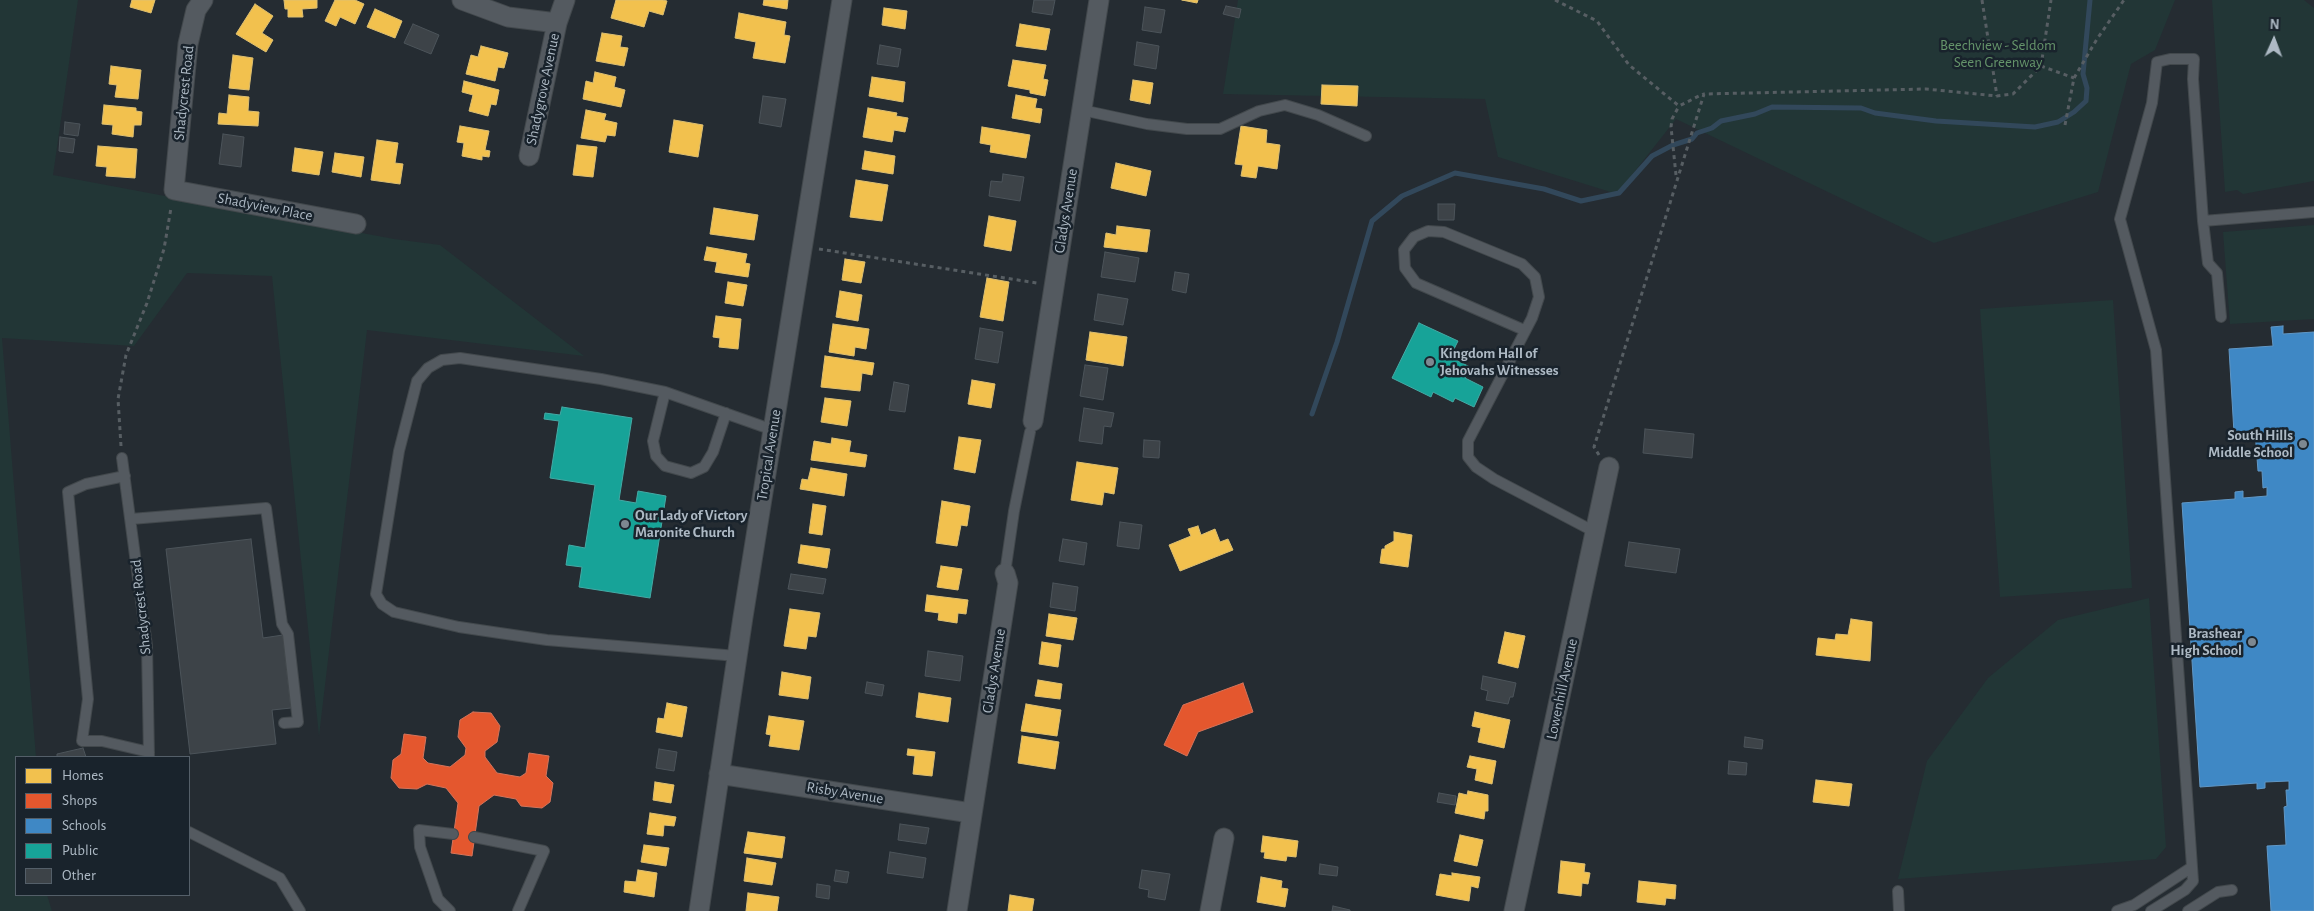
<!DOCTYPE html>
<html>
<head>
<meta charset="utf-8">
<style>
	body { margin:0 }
	#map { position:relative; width:2314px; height:911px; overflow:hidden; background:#252c32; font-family:"Alegreya Sans",sans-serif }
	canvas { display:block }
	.legend { position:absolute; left:15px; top:756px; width:175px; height:140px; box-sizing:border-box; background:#19232c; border:1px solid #545f69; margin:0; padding:6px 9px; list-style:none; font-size:15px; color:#adb9c4 }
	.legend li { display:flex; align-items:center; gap:10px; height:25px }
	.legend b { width:25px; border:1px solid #545f69 }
	.north { position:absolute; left:2249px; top:15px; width:50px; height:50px; -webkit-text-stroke:4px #19232c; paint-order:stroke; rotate:2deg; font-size:14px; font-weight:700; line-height:20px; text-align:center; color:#adb9c4 }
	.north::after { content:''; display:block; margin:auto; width:18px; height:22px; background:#adb9c4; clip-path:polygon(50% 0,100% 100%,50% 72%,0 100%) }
</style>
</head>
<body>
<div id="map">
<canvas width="2314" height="911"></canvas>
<ul class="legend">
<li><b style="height:14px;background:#f2c14e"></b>Homes</li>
<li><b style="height:14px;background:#e4572e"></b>Shops</li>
<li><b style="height:14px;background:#3f88c5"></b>Schools</li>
<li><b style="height:14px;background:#17a398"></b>Public</li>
<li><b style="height:14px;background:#3d4348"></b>Other</li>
</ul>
<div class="north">N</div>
</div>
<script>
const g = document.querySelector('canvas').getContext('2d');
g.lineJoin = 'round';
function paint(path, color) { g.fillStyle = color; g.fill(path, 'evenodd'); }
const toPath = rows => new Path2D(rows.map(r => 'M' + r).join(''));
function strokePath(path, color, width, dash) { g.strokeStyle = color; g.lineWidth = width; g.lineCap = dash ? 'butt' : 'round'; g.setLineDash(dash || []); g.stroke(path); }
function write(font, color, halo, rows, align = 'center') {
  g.font = font + ' "Alegreya Sans",sans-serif'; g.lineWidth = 5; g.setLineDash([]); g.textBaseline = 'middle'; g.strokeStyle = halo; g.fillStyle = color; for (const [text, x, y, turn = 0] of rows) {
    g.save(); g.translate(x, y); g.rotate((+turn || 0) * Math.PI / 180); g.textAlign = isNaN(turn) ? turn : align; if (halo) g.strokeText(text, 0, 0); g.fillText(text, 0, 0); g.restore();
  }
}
const green = toPath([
	[0,0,78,0,53,175,394,239,440,245,584,356,367,330,319,736,272,276,187,273,134,346,2,338,36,757,16,757,16,895,47,895,52,911,0,911],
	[1238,0,2175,0,2155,50,2131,64,2098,192,1934,243,1676,119,1617,194,1498,157,1485,99,1223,94],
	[2212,0,2304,0,2314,8,2314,181,2243,194,2237,190,2225,192],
	[2314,225,2314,319,2230,324,2223,232],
	[2113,300,2132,588,2000,597,1980,309],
	[2149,598,2166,847,2156,859,1898,879,1927,761,1988,678,2058,620]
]);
const homes = toPath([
	[132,0,155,0,151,13,130,7,132,0],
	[284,0,317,0,317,8,302,9,303,17,288,17,288,9,285,9,284,0],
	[335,0,355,0,364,4,355,24,340,17,336,26,325,21,335,0],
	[616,0,663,0,667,1,663,15,649,11,644,27,611,18,616,0],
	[764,0,788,0,787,9,763,5,764,0],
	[1182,0,1198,0,1197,3,1182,0],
	[255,4,273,16,262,33,273,40,266,52,236,34,255,4],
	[884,8,907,11,905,29,882,25,884,8],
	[375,9,402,21,395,38,367,27,375,9],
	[739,13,786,22,784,35,790,36,785,63,753,58,756,42,735,38,739,13],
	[1020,24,1050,29,1046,50,1016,46,1020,24],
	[602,33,622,36,620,47,628,48,624,66,596,61,602,33],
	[481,46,508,53,504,68,498,67,495,81,466,74,471,55,478,57,481,46],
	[233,55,253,58,249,90,229,88,233,55],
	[1013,60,1046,65,1043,79,1048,80,1045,96,1030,93,1030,90,1008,86,1013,60],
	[111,66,141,70,138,99,115,97,117,85,109,84,111,66],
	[595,72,616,77,614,87,625,90,621,107,583,99,586,81,593,83,595,72],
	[872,77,905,82,903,102,869,96,872,77],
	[1133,80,1153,83,1150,104,1130,100,1133,80],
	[464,81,499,90,496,105,491,104,488,116,469,111,473,95,462,92,464,81],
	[1322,85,1358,86,1357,106,1321,104,1322,85],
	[229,95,249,97,248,111,259,112,258,126,218,124,219,113,227,114,229,95],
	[1016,95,1037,99,1035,108,1042,109,1040,123,1012,118,1016,95],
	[104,105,136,108,136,111,142,112,141,125,134,125,133,137,112,134,113,125,102,124,104,105],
	[868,108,897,113,896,116,908,118,905,132,894,130,892,142,863,137,868,108],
	[586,110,606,114,604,120,617,123,615,136,607,135,605,142,581,138,586,110],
	[674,120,703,125,698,157,669,152,674,120],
	[460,126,489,131,485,150,490,151,489,157,482,156,482,160,462,156,464,143,457,142,460,126],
	[1241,126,1267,130,1266,143,1280,145,1277,169,1258,166,1256,178,1241,176,1243,165,1235,164,1241,126],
	[982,127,1030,135,1026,158,990,152,991,145,980,143,982,127],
	[377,140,398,143,395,163,403,164,400,184,371,180,377,140],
	[577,145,597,147,593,177,573,175,577,145],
	[98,146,137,149,135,178,106,176,107,167,96,166,98,146],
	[295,148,323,152,319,175,292,171,295,148],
	[865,151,895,156,893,174,862,169,865,151],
	[335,153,364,157,361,177,332,172,335,153],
	[1116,163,1151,171,1146,196,1111,188,1116,163],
	[856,180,888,185,882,221,850,217,856,180],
	[714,208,758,215,754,240,710,234,714,208],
	[989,216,1016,221,1011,251,984,246,989,216],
	[1117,226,1150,230,1147,252,1104,247,1106,233,1116,235,1117,226],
	[707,247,747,254,745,263,750,264,748,277,715,272,717,262,704,260,707,247],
	[845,259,865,262,861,283,842,280,845,259],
	[987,278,1009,282,1003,321,980,317,987,278],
	[728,282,747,285,743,306,725,303,728,282],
	[840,291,862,295,858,321,836,317,840,291],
	[716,316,741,319,738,349,719,347,720,338,713,337,716,316],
	[833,324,869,329,866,349,855,347,854,356,829,352,833,324],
	[1090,332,1127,337,1123,366,1086,360,1090,332],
	[825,356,874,363,872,375,862,373,860,391,821,387,825,356],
	[972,380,995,384,991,408,968,404,972,380],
	[825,398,851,401,847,426,821,422,825,398],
	[959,437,981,440,975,473,954,469,959,437],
	[832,438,851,441,849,452,867,455,865,467,811,460,814,441,831,444,832,438],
	[1077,462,1118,468,1114,494,1104,492,1102,505,1071,500,1077,462],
	[811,468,847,474,844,496,800,489,802,479,808,480,811,468],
	[942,501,970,506,967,526,961,525,957,546,936,543,942,501],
	[813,504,826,506,822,535,809,533,813,504],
	[1198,526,1201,535,1215,529,1220,542,1228,539,1233,550,1180,571,1169,545,1191,536,1188,529,1198,526],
	[1394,532,1412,535,1408,567,1380,563,1382,549,1385,549,1385,546,1394,541,1394,532],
	[801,545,830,549,827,568,798,563,801,545],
	[941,566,962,569,958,590,937,587,941,566],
	[927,595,968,600,966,614,958,613,957,623,938,620,939,613,925,611,927,595],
	[790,609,820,613,816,637,808,636,806,649,784,646,790,609],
	[1049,614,1077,618,1073,640,1046,636,1049,614],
	[1851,619,1872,622,1870,661,1816,655,1818,638,1835,640,1836,634,1848,635,1851,619],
	[1505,632,1525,636,1518,668,1498,663,1505,632],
	[1042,642,1061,645,1058,667,1039,664,1042,642],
	[782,672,811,677,808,699,779,695,782,672],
	[1038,680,1062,684,1060,699,1035,696,1038,680],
	[919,693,951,698,948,722,916,717,919,693],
	[667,703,687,707,682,737,656,732,658,718,664,719,667,703],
	[1026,704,1061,710,1057,736,1021,731,1026,704],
	[1475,712,1510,720,1504,748,1478,742,1481,728,1472,726,1475,712],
	[769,716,804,721,799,750,769,746,771,735,766,734,769,716],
	[1022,736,1059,742,1055,769,1018,763,1022,736],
	[908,749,935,752,932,776,913,774,915,756,907,755,908,749],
	[1470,756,1496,761,1492,784,1475,780,1477,769,1467,767,1470,756],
	[1816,780,1852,784,1849,806,1813,802,1816,780],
	[655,782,674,785,671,803,653,800,655,782],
	[1468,791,1488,795,1488,811,1485,811,1484,819,1455,813,1459,793,1467,795,1468,791],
	[650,813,676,817,674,826,664,825,663,836,647,834,650,813],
	[748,832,785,837,782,858,744,853,748,832],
	[1460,835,1483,840,1477,866,1454,861,1460,835],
	[1263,836,1298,841,1296,857,1287,856,1286,861,1264,858,1265,852,1261,852,1263,836],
	[644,845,669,848,666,866,641,862,644,845],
	[747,858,776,863,772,885,744,881,747,858],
	[1561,861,1585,864,1584,872,1590,873,1588,884,1582,883,1581,896,1558,893,1561,861],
	[638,870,657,873,654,897,624,892,625,881,636,882,638,870],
	[1452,873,1480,877,1478,888,1471,886,1469,901,1436,895,1440,874,1452,876,1452,873],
	[1261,877,1282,881,1281,888,1288,889,1285,907,1257,902,1261,877],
	[1639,881,1676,885,1675,899,1666,898,1665,905,1637,902,1639,881],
	[748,893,779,897,777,911,746,911,748,893],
	[1010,895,1034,899,1032,911,1008,911,1010,895]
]);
const shops = toPath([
	[1243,683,1253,712,1198,732,1187,756,1164,745,1183,705,1243,683],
	[473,712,491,713,500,726,497,742,485,751,485,757,497,773,520,777,526,773,529,753,549,756,546,776,553,783,550,802,542,808,521,806,516,799,494,795,479,806,472,856,451,853,458,803,446,788,427,784,417,789,399,788,391,778,393,760,401,754,404,734,426,737,423,758,428,763,450,767,465,755,466,748,458,737,460,720,473,712]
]);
const schools = toPath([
	[2283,326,2283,334,2314,332,2314,911,2271,911,2267,846,2286,845,2284,807,2287,806,2286,790,2289,790,2289,781,2265,782,2265,788,2257,789,2257,783,2200,787,2182,503,2235,499,2235,492,2243,491,2243,498,2267,496,2267,487,2263,488,2262,471,2258,471,2255,431,2234,433,2229,349,2273,346,2271,327,2283,326]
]);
const public = toPath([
	[1419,323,1458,341,1450,357,1470,367,1465,378,1483,387,1474,407,1455,398,1453,402,1433,392,1431,397,1392,378,1419,323],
	[562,407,632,418,619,500,636,503,638,491,666,496,650,598,579,587,582,567,566,565,569,545,585,548,595,485,550,478,559,421,544,419,545,413,560,415,562,407]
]);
const stream = toPath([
	[1312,414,1337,342,1372,221,1402,196,1455,173,1544,189,1581,201,1619,193,1652,156,1673,145,1692,139,1697,133,1712,128,1721,121,1755,114,1772,107,1861,108,1875,113,1936,121,2035,127,2058,122,2074,112,2086,101,2087,88,2083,74,2090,0]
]);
const building = toPath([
	[1034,0,1055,0,1052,15,1032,12,1034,0],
	[1226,6,1241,9,1239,18,1223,14,1226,6],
	[1145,7,1165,10,1161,33,1142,30,1145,7],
	[413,24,439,35,431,54,404,43,413,24],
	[1137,42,1159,46,1156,69,1134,65,1137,42],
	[880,45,901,49,898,67,877,64,880,45],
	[763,96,786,99,781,127,759,123,763,96],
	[65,122,80,124,78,136,64,134,65,122],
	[223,134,244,137,241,167,219,164,223,134],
	[60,137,75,139,73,153,59,151,60,137],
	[1003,174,1024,177,1020,201,989,196,991,181,1002,182,1003,174],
	[1438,204,1455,204,1454,220,1438,220,1438,204],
	[1105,252,1139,258,1135,282,1101,277,1105,252],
	[1175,272,1189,274,1186,293,1172,290,1175,272],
	[1098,294,1128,299,1123,325,1094,320,1098,294],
	[980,328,1003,332,998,363,975,359,980,328],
	[1085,365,1108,368,1103,400,1080,396,1085,365],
	[894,382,909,385,905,412,889,410,894,382],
	[1084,408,1114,413,1111,427,1104,426,1102,444,1079,441,1084,408],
	[1645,429,1694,434,1692,458,1643,453,1645,429],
	[1144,440,1160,441,1159,458,1143,457,1144,440],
	[1120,522,1142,525,1139,549,1117,546,1120,522],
	[251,539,263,638,283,635,291,708,272,710,276,744,190,754,166,549,251,539],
	[1063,539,1087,543,1084,565,1059,561,1063,539],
	[1629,542,1680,549,1676,573,1625,566,1629,542],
	[791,574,826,579,823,594,788,589,791,574],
	[1053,583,1078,587,1075,611,1050,607,1053,583],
	[928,651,963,656,960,681,925,676,928,651],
	[1483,676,1516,683,1513,697,1510,697,1508,704,1486,700,1488,691,1481,689,1483,676],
	[867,682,884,685,882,696,865,693,867,682],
	[1745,737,1763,740,1762,749,1744,747,1745,737],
	[83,748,86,757,57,757,57,754,83,748],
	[659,749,677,752,674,771,656,768,659,749],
	[1729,761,1747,763,1746,775,1728,774,1729,761],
	[1439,793,1456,796,1455,805,1437,802,1439,793],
	[900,824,929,828,926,844,898,840,900,824],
	[890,852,926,858,923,878,887,873,890,852],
	[1320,864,1338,867,1337,876,1319,874,1320,864],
	[836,870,849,872,847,883,834,881,836,870],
	[1142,870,1170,874,1165,900,1148,897,1149,890,1139,888,1142,870],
	[817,884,830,886,829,899,816,897,817,884],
	[1333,906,1350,910,1350,911,1332,911,1333,906]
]);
const path = toPath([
	[1555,0,1597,21,1629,65,1679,106,1703,94],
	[1982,0,1997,96],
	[2041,66,2074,78],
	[2065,125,2074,78,2097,39,2124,0],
	[1676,175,1671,127,1672,119,1679,106],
	[819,249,1037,283],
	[121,446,118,399,126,355,147,303,164,249,171,208],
	[1599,455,1594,447,1704,94,1926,89,1997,96,2013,94,2041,66,2051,0]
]);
const service = toPath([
	[1082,110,1147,124,1187,129,1220,129,1259,111,1285,105,1318,115,1366,136],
	[2203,221,2314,212],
	[1524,330,1416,283,1405,268,1404,250,1414,237,1428,231,1444,232,1522,264,1535,277,1539,297,1532,318,1468,441,1468,457,1476,467,1494,479,1595,532],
	[665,392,653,441,656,456,665,466,691,473,704,467,713,452,726,413],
	[122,458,147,646,149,757],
	[125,476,86,484,68,492,88,699,82,741,102,741,149,752],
	[131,519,266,508,282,624,288,634,298,722,284,723],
	[1005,573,1014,511,1030,432],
	[737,656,547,640,459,627,394,612,382,604,376,594,399,451,417,381,428,368,442,360,460,358,601,379,665,392,773,430],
	[189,832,280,878,300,911],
	[474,837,544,851,518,911],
	[1898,891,1899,911],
	[450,911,438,899,420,847,419,830,453,834],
	[2117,911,2134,905,2192,867],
	[2151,911,2185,890,2193,881,2156,350,2120,219,2152,103,2157,62,2170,59,2194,59,2193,79,2203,221,2208,263,2217,273,2221,317],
	[2188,911,2218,892,2232,890]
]);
const minor = toPath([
	[203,0,196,10,188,44,174,190,356,224],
	[462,0,508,17,557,23],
	[529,156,557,23,565,0],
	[1033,421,1099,0],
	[719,774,971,813],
	[699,911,743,617,842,0],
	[957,911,1008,583,1005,573],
	[1210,911,1224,838],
	[1514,911,1609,467]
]);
const markers = [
	[1430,362,5,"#7d8891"],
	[2303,444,5,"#7d8891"],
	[625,524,5,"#7d8891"],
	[2252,642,5,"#7d8891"]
];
const parkNames = [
	["Beechview - Seldom",1998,45],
	["Seen Greenway",1998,62]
];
const streetNames = [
	["Shadygrove Avenue",543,89,-78],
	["Shadycrest Road",184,93,-84],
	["Shadyview Place",265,207,11],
	["Gladys Avenue",1066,211,-81],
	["Tropical Avenue",769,455,-81],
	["Shadycrest Road",141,607,-96],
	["Gladys Avenue",994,671,-81],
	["Lowenhill Avenue",1562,689,-78],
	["Risby Avenue",845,793,9]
];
const poiNames = [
	["Kingdom Hall of",1440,353],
	["Jehovahs Witnesses",1440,370],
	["South Hills",2293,435,"right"],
	["Middle School",2293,452,"right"],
	["Our Lady of Victory",635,515],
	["Maronite Church",635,532],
	["Brashear",2242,633,"right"],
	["High School",2242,650,"right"]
];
paint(green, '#223636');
paint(homes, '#f2c14e');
strokePath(homes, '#ddbf71', 1);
paint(shops, '#e4572e');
strokePath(shops, '#d4745b', 1);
paint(schools, '#3f88c5');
strokePath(schools, '#6097c5', 1);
paint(public, '#17a398');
strokePath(public, '#44aaa5', 1);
strokePath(stream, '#32485b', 5);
paint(building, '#3d4348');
strokePath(building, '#4c545a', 1);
strokePath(service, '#42484c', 12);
strokePath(minor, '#42484c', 21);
strokePath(path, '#575e63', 3, [4, 4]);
strokePath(service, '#545a60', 10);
strokePath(minor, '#545a60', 19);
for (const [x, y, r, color] of markers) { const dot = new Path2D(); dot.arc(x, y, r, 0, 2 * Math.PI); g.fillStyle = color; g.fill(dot); strokePath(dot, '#19232c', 2); }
write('15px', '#65946a', '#19232c', parkNames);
write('15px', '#adb9c4', '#19232c', streetNames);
write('bold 15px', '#adb9c4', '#19232c', poiNames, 'left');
</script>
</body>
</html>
